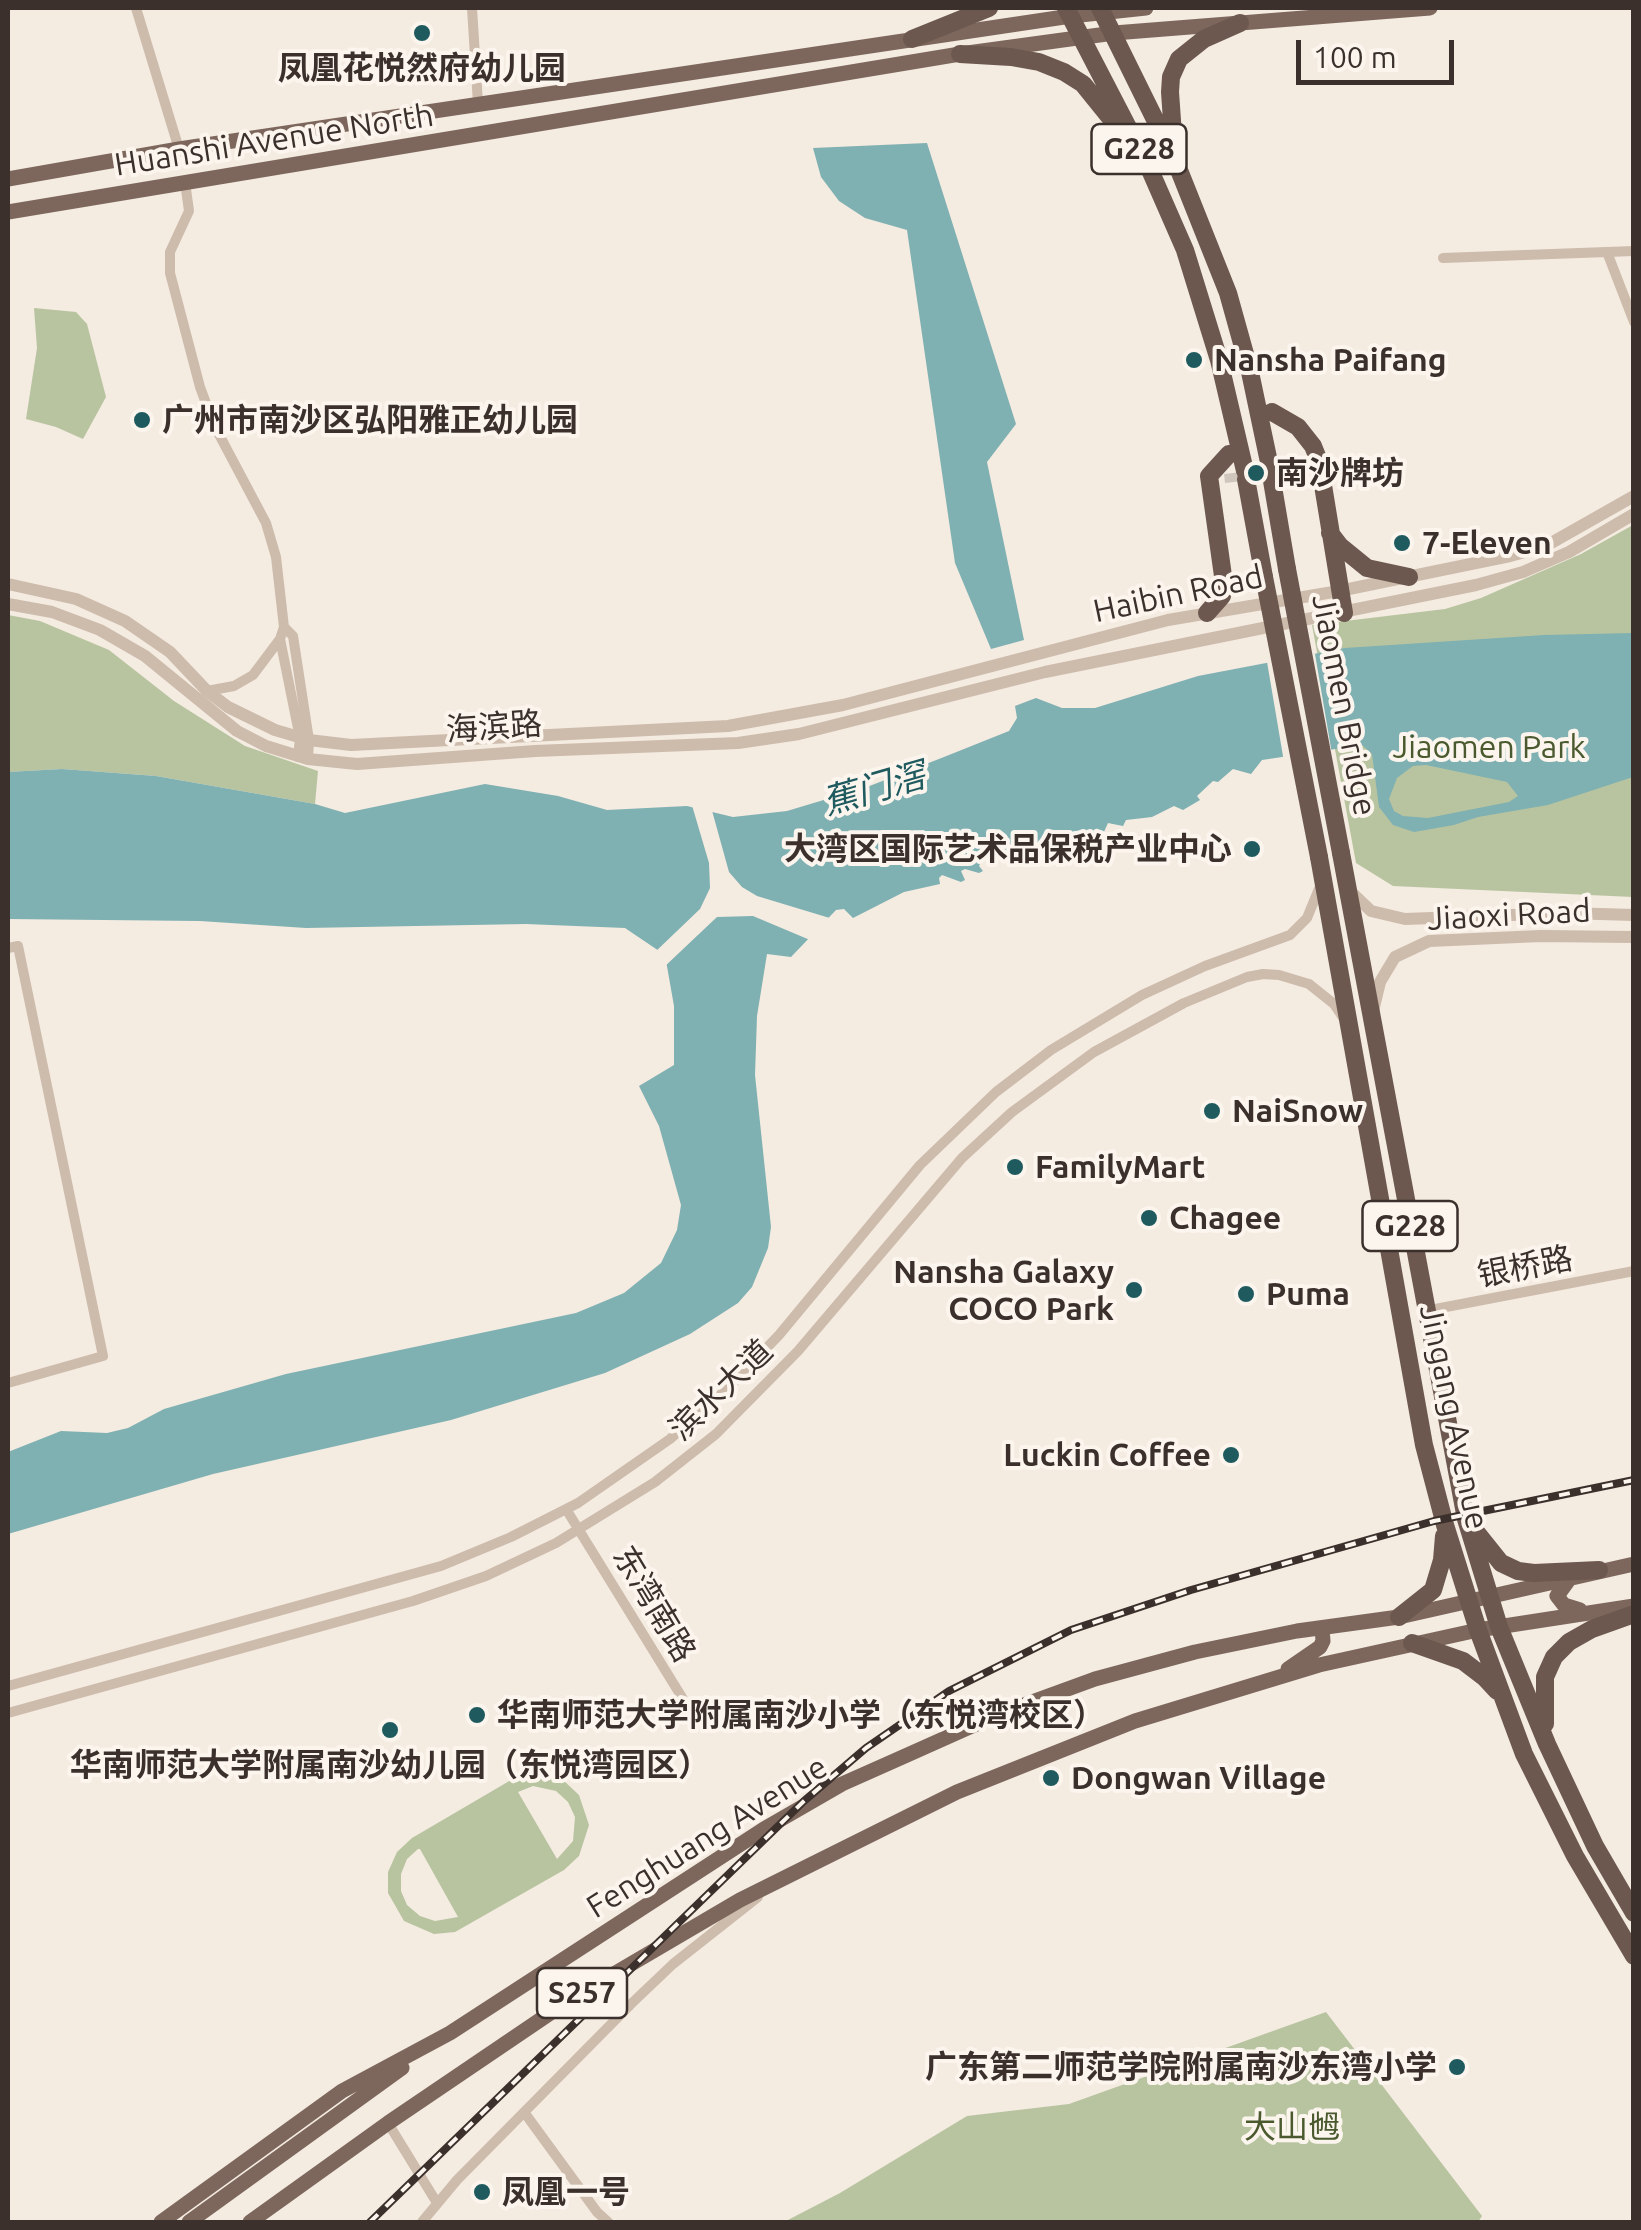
<!DOCTYPE html>
<html>
<head>
<meta charset="utf-8">
<style>
	body { margin:0 }
	#map { position:relative; width:1641px; height:2230px; overflow:hidden; background:#f4ebe1; font-family:Ubuntu,sans-serif }
	canvas { display:block }
	.frame { position:absolute; inset:0; border:10px solid #3b302b; pointer-events:none }
	.scale { position:absolute; left:1296px; top:40px; width:158px; height:45px; box-sizing:border-box; border:5px solid #3b302b; border-top:0; padding-left:12px; font-size:30px; line-height:35px; white-space:nowrap; color:#3b302b; -webkit-text-stroke:8px #fbf5ee; paint-order:stroke }
</style>
</head>
<body>
<div id="map">
<canvas width="1641" height="2230"></canvas>
<div class="frame"></div>
<div class="scale">100 m</div>
</div>
<script>
const g = document.querySelector('canvas').getContext('2d');
g.lineJoin = 'round';
function paint(path, color) { g.fillStyle = color; g.fill(path, 'evenodd'); }
const toPath = rows => new Path2D(rows.map(r => 'M' + r).join(''));
function strokePath(path, color, width, dash) { g.strokeStyle = color; g.lineWidth = width; g.lineCap = dash ? 'butt' : 'round'; g.setLineDash(dash || []); g.stroke(path); }
function write(font, color, halo, rows, align = 'center') {
  g.font = font + ' Ubuntu,"Noto Sans SC",sans-serif'; g.lineWidth = 8; g.setLineDash([]); g.textBaseline = 'middle'; g.strokeStyle = halo; g.fillStyle = color; for (const [text, x, y, turn = 0] of rows) {
    g.save(); g.translate(x, y); g.rotate((+turn || 0) * Math.PI / 180); g.textAlign = isNaN(turn) ? turn : align; if (halo) g.strokeText(text, 0, 0); g.fillText(text, 0, 0); g.restore();
  }
}
const green = toPath([
	[34,308,76,312,87,324,106,397,83,439,56,427,26,419,37,348],
	[1633,525,1633,897,1393,886,1356,863,1312,625,1445,609,1481,598,1581,554],
	[8,615,40,621,109,650,174,701,245,746,318,771,315,804,156,776,62,769,8,772],
	[531,1774,563,1780,579,1795,589,1825,579,1856,564,1870,455,1932,434,1934,404,1921,388,1893,388,1872,397,1852,412,1838,511,1780],
	[533,1786,556,1791,568,1802,575,1817,573,1841,557,1859,518,1792],
	[418,1849,420,1849,458,1917,435,1921,420,1916,407,1905,401,1891,401,1874,407,1859],
	[1326,2012,1482,2216,1478,2222,784,2222,840,2193,967,2116,1069,2104]
]);
const water = toPath([
	[927,143,1016,424,987,462,1024,640,991,649,955,563,907,230,865,218,839,201,821,177,813,148],
	[1633,633,1633,777,1548,805,1478,817,1454,825,1414,832,1393,825,1379,807,1372,754,1362,745,1262,760,1251,774,1233,769,1218,782,1213,781,1197,796,1200,800,1183,810,1174,806,1152,817,1126,820,1123,826,1108,823,1103,834,1076,831,1053,838,1038,852,1019,847,1010,849,994,861,982,859,979,866,983,871,979,873,965,869,961,871,965,880,961,882,942,875,939,878,940,884,904,892,853,918,844,909,836,910,791,957,767,954,757,1016,755,1075,771,1227,768,1248,752,1287,738,1303,690,1334,605,1373,451,1420,213,1474,8,1534,8,1452,61,1431,107,1433,128,1428,164,1409,286,1374,576,1313,624,1293,661,1263,677,1230,681,1205,659,1126,639,1086,674,1065,674,1006,665,955,625,928,526,924,306,928,200,921,8,919,8,772,62,769,156,776,315,804,345,813,485,784,558,796,607,810,687,806,733,817,787,811,867,787,944,757,1009,731,1017,718,1015,706,1036,698,1062,708,1095,708,1198,676,1345,648,1544,635],
	[1426,765,1507,782,1518,796,1509,802,1428,818,1403,816,1394,811,1389,799,1397,778,1413,766]
]);
const pier = toPath([
	[1314,648,1332,754,1284,762,1266,656],
	[691,802,711,807,729,872,742,887,757,896,833,919,810,940,753,916,717,917,662,969,661,958,654,953,700,909,710,888,709,863]
]);
const trunkTunnel = toPath([
	[1281,465,1282,473],
	[1233,473,1234,482]
]);
const minor = toPath([
	[136,8,179,149],
	[472,8,478,104],
	[185,182,189,211,170,252,170,273,200,387,214,425,266,523,276,557,284,627],
	[1607,252,1634,322],
	[1443,258,1634,251],
	[207,691,234,686,253,675,280,639],
	[298,757,300,738,280,639,284,627,293,636,309,740,308,759],
	[8,948,18,946,103,1356,8,1383],
	[1425,1311,1634,1271],
	[566,1509,699,1725],
	[8,1686,441,1566,511,1537,578,1503,670,1439,727,1389,779,1335,920,1165,996,1092,1051,1050,1142,995,1205,966,1290,935,1307,918,1321,884],
	[8,1713,413,1601,486,1576,556,1543,655,1482,716,1434,798,1351,962,1158,1012,1112,1094,1052,1184,1003,1247,977,1263,974,1279,975,1309,984,1334,1004,1344,1019],
	[524,2112,597,2212,608,2222],
	[388,2123,437,2203],
	[422,2222,457,2180,632,2003,673,1964,758,1897]
]);
const tertiary = toPath([
	[8,584,76,599,125,621,170,652,207,691,228,707,275,730,309,740,351,745,728,726,843,705,1168,620,1339,591,1510,556,1544,547,1634,496],
	[8,604,52,612,100,630,145,656,237,731,266,746,308,759,357,764,535,751,738,743,799,734,1045,672,1476,585,1523,572,1569,552,1634,514],
	[1348,889,1371,911,1405,919,1565,913,1634,915],
	[1373,1011,1380,982,1395,957,1429,941,1540,936,1634,937]
]);
const primary = toPath([
	[8,179,179,149,1071,16,1146,8],
	[8,212,960,54,1114,33,1430,8],
	[1570,1578,1557,1596,1564,1605,1580,1610],
	[1288,1669,1320,1647,1323,1641,1322,1628],
	[161,2222,342,2091,450,2033,764,1829,842,1784,905,1756,999,1714,1095,1679,1195,1652,1297,1631,1399,1617,1634,1564],
	[189,2222,402,2068],
	[250,2222,388,2123,568,2001,740,1900,957,1792,1135,1721,1319,1665,1478,1630,1634,1606]
]);
const trunk = toPath([
	[1066,8,1150,170,1185,250,1219,360,1245,471],
	[1100,8,1175,160,1228,293,1250,372,1270,467],
	[912,39,989,8],
	[960,54,1011,57,1039,62,1064,72,1083,84,1121,131],
	[1174,149,1170,92,1171,77,1179,59,1204,39,1240,23],
	[1272,412,1298,427,1313,446,1319,461,1344,613],
	[1271,475,1287,569],
	[1246,479,1264,577],
	[1330,533,1340,546,1367,568,1409,577],
	[1207,613,1222,596,1223,576,1209,476,1229,454],
	[1341,853,1466,1519,1499,1627,1547,1744,1595,1846,1634,1913],
	[1319,857,1424,1445,1445,1525,1478,1630,1524,1754,1575,1856,1634,1956],
	[1473,1528,1501,1563,1518,1571,1534,1573,1599,1570],
	[1399,1617,1433,1590,1442,1560,1444,1536],
	[1412,1643,1463,1661,1484,1677,1497,1691],
	[1545,1724,1545,1677,1554,1657,1569,1642,1592,1629,1634,1614]
]);
const rail = toPath([
	[370,2222,804,1801,866,1748,949,1691,1071,1630,1191,1590,1434,1521,1634,1480]
]);
const trunkBridge = toPath([
	[1287,569,1341,853],
	[1264,577,1319,857]
]);
const markers = [
	[422,33,10,"#1f5a5e"],
	[1194,360,10,"#1f5a5e"],
	[142,420,10,"#1f5a5e"],
	[1256,473,10,"#1f5a5e"],
	[1402,543,10,"#1f5a5e"],
	[1252,849,10,"#1f5a5e"],
	[1212,1111,10,"#1f5a5e"],
	[1015,1167,10,"#1f5a5e"],
	[1149,1218,10,"#1f5a5e"],
	[1134,1290,10,"#1f5a5e"],
	[1246,1294,10,"#1f5a5e"],
	[1231,1455,10,"#1f5a5e"],
	[477,1715,10,"#1f5a5e"],
	[390,1730,10,"#1f5a5e"],
	[1051,1778,10,"#1f5a5e"],
	[1457,2067,10,"#1f5a5e"],
	[482,2192,10,"#1f5a5e"]
];
const shields = [
	[1139,149,95],
	[1410,1226,95],
	[582,1993,90]
];
const shieldNames = [
	["G228",1139,149],
	["G228",1410,1226],
	["S257",582,1993]
];
const poiNames = [
	["凤凰花悦然府幼儿园",422,68,"center"],
	["Nansha Paifang",1214,360],
	["广州市南沙区弘阳雅正幼儿园",162,420],
	["南沙牌坊",1276,473],
	["7-Eleven",1422,543],
	["大湾区国际艺术品保税产业中心",1232,849,"right"],
	["NaiSnow",1232,1111],
	["FamilyMart",1035,1167],
	["Chagee",1169,1218],
	["Nansha Galaxy",1114,1272,"right"],
	["COCO Park",1114,1309,"right"],
	["Puma",1266,1294],
	["Luckin Coffee",1211,1455,"right"],
	["华南师范大学附属南沙小学（东悦湾校区）",497,1715],
	["华南师范大学附属南沙幼儿园（东悦湾园区）",390,1765,"center"],
	["Dongwan Village",1071,1778],
	["广东第二师范学院附属南沙东湾小学",1437,2067,"right"],
	["凤凰一号",502,2192]
];
const streetNames = [
	["Huanshi Avenue North",274,140,-9],
	["Haibin Road",1178,594,-12],
	["Jiaomen Bridge",1344,705,79],
	["海滨路",494,727,-4],
	["Jiaoxi Road",1509,915,-3],
	["银桥路",1525,1267,-11],
	["滨水大道",721,1390,-44],
	["Jingang Avenue",1454,1417,78],
	["东湾南路",654,1604,59],
	["Fenghuang Avenue",707,1837,-32]
];
const parkNames = [
	["Jiaomen Park",1489,747],
	["大山乸",1292,2127]
];
const waterNames = [
	["蕉门滘",874,789,-16]
];
paint(green, '#b8c4a0');
paint(water, '#7fb0b2');
paint(pier, '#f4ebe1');
strokePath(trunkTunnel, '#cfc6bd', 18, [18, 9]);
strokePath(minor, '#cdbbac', 10);
strokePath(tertiary, '#cdbbac', 12);
strokePath(primary, '#7d675c', 15);
strokePath(trunk, '#6c584f', 18);
strokePath(rail, '#3b302b', 8);
strokePath(rail, '#fbf5ee', 4, [11]);
strokePath(trunkBridge, '#6c584f', 18);
for (const [x, y, r, color] of markers) { const dot = new Path2D(); dot.arc(x, y, r, 0, 2 * Math.PI); g.fillStyle = color; g.fill(dot); strokePath(dot, '#fbf5ee', 4); }
for (const [x, y, w] of shields) { const box = new Path2D(); box.roundRect(x - w / 2, y - 25, w, 50, 8); g.fillStyle = '#fbf5ee'; g.fill(box); strokePath(box, '#3b302b', 2.5); }
write('bold 30px', '#3b302b', null, shieldNames);
write('bold 32px', '#3b302b', '#fbf5ee', poiNames, 'left');
write('32px', '#3b302b', '#fbf5ee', streetNames);
write('32px', '#4a5a2e', '#fbf5ee', parkNames);
write('italic 35px', '#1f5a5e', '#fbf5ee', waterNames);
</script>
</body>
</html>
